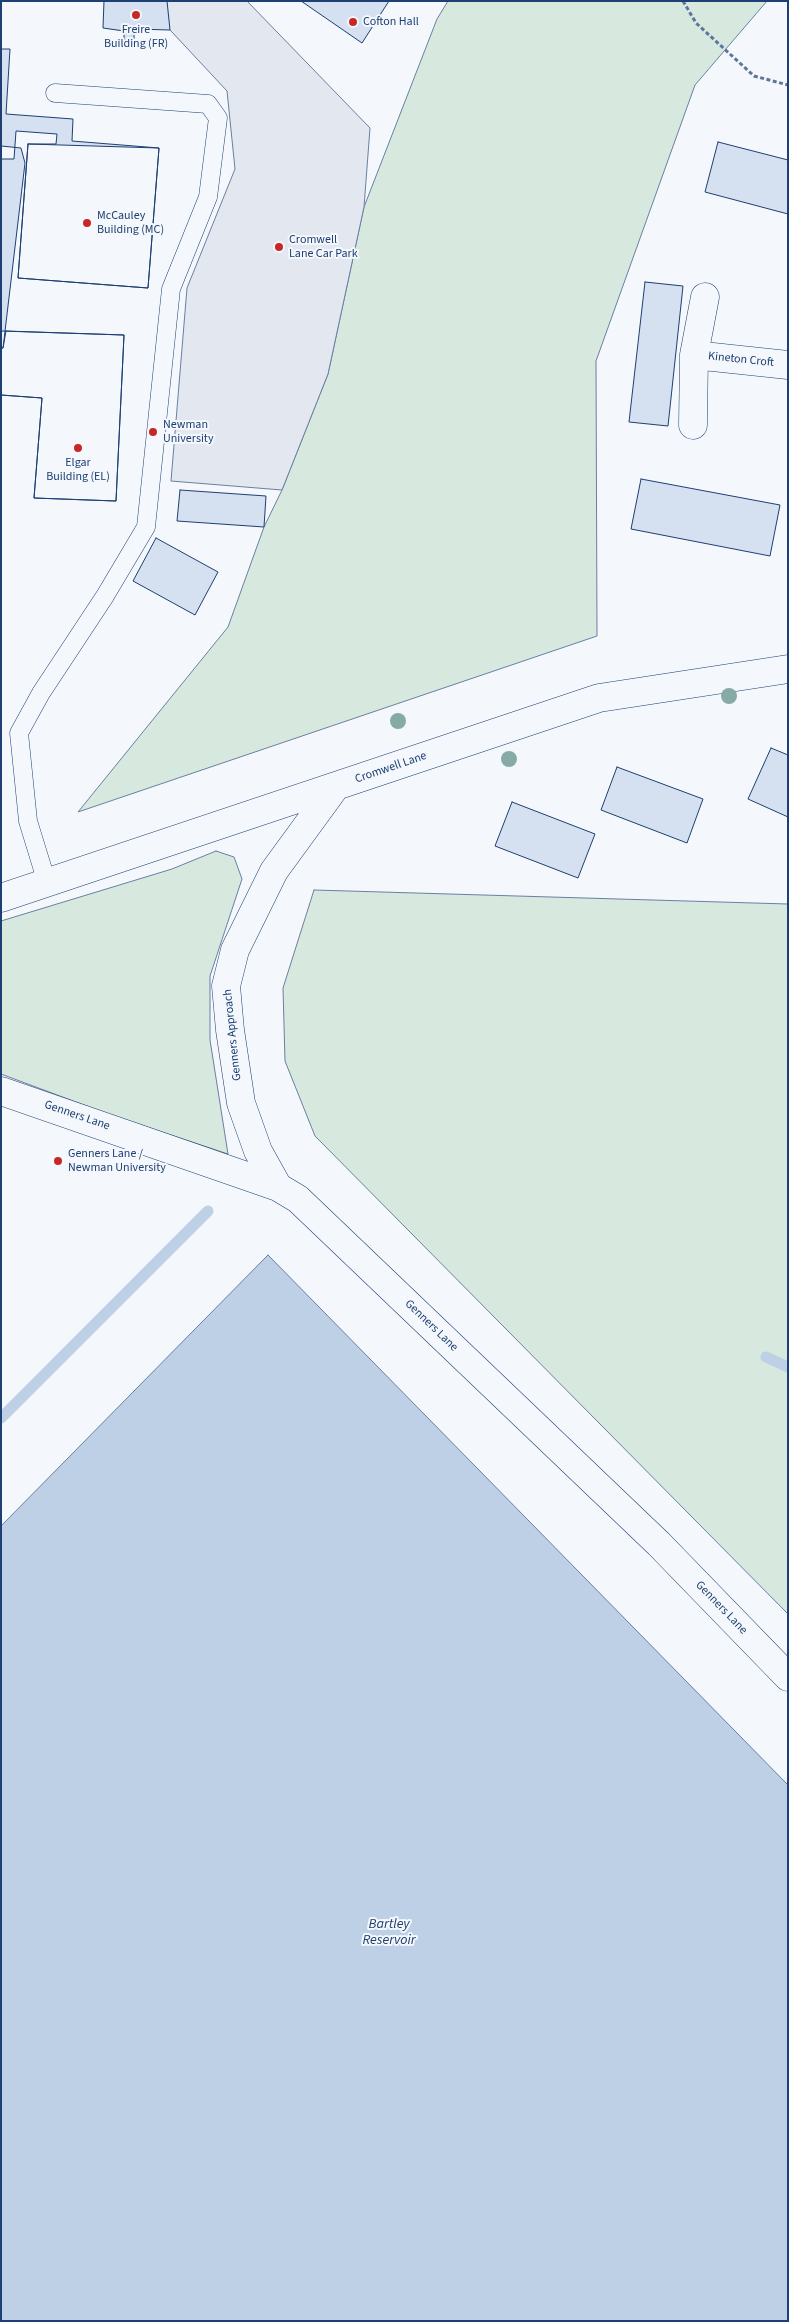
<!DOCTYPE html>
<html>
<head>
<meta charset="utf-8">
<style>
	body { margin:0 }
	#map { position:relative; width:789px; height:2322px; overflow:hidden; background:#f4f7fb; font-family:"Source Sans 3",sans-serif }
	canvas { display:block }
	.frame { position:absolute; inset:0; border:2px solid #1d3f73; pointer-events:none }
</style>
</head>
<body>
<div id="map">
<canvas width="789" height="2322"></canvas>
<div class="frame"></div>
</div>
<script>
const g = document.querySelector('canvas').getContext('2d');
g.lineJoin = 'round';
function paint(path, color) { g.fillStyle = color; g.fill(path, 'evenodd'); }
const toPath = rows => new Path2D(rows.map(r => 'M' + r).join(''));
function strokePath(path, color, width, dash) { g.strokeStyle = color; g.lineWidth = width; g.lineCap = dash ? 'butt' : 'round'; g.setLineDash(dash || []); g.stroke(path); }
function write(font, color, halo, rows, align = 'center') {
  g.font = font + ' "Source Sans 3",sans-serif'; g.lineWidth = 4; g.setLineDash([]); g.textBaseline = 'middle'; g.strokeStyle = halo; g.fillStyle = color; for (const [text, x, y, turn = 0] of rows) {
    g.save(); g.translate(x, y); g.rotate((+turn || 0) * Math.PI / 180); g.textAlign = isNaN(turn) ? turn : align; if (halo) g.strokeText(text, 0, 0); g.fillText(text, 0, 0); g.restore();
  }
}
const green = toPath([
	[448,1,767,1,695,85,596,361,597,636,78,812,228,627,264,527,282,490,328,374,364,207,437,19,448,1],
	[216,851,234,857,242,879,210,976,210,1040,228,1154,108,1114,1,1074,1,921,172,869,216,851],
	[314,890,788,904,788,1614,315,1136,285,1061,283,988,314,890]
]);
const parking = toPath([
	[143,1,247,1,370,128,364,207,328,374,282,490,171,481,187,288,235,169,227,91,143,1]
]);
const water = toPath([
	[268,1255,788,1785,788,2321,1,2321,1,1526,268,1255]
]);
const stream = toPath([
	[766,1357,788,1367],
	[1,1418,208,1211]
]);
const building = toPath([
	[104,1,167,1,170,30,134,29,134,41,124,40,124,31,103,28,104,1],
	[301,1,389,1,362,43,301,1],
	[1,49,10,49,6,114,73,119,72,141,159,148,148,288,18,278,28,144,56,144,57,134,16,131,14,159,1,159,1,49],
	[718,142,788,160,788,214,705,192,718,142],
	[28,144,159,148,148,288,18,278,28,144],
	[1,146,21,148,25,163,3,348,1,348,1,146],
	[645,282,683,286,668,426,629,422,645,282],
	[1,331,124,335,116,501,34,498,42,398,1,395,1,331],
	[6,331,124,335,116,501,34,498,42,398,1,395,1,348,3,348,6,331],
	[641,479,780,505,770,556,631,529,641,479],
	[180,490,266,496,264,527,177,521,180,490],
	[156,538,218,572,195,615,133,581,156,538],
	[771,748,788,755,788,817,748,799,771,748],
	[617,767,703,799,687,843,601,810,617,767],
	[512,802,595,834,578,878,495,846,512,802]
]);
const path = toPath([
	[683,1,696,23,754,76,788,85]
]);
const service = toPath([
	[47,883,28,821,19,733,41,693,105,596,146,527,171,289,208,197,218,118,208,104,55,93]
]);
const minor = toPath([
	[694,355,788,365],
	[693,425,694,355,705,297]
]);
const tertiary = toPath([
	[1,898,599,698,788,669],
	[1,1091,278,1187,298,1199,659,1544,788,1677],
	[278,1187,258,1151,241,1103,230,1030,226,986,235,950,274,871,336,786]
]);
const trees = [
	[729,696],
	[398,721],
	[509,759]
];
const markers = [
	[136,15,5,"#c62828"],
	[353,22,5,"#c62828"],
	[87,223,5,"#c62828"],
	[279,247,5,"#c62828"],
	[153,432,5,"#c62828"],
	[78,448,5,"#c62828"],
	[58,1161,5,"#c62828"]
];
const poiNames = [
	["Cofton Hall",363,22],
	["Freire",136,30,"center"],
	["Building (FR)",136,44,"center"],
	["McCauley",97,216],
	["Building (MC)",97,230],
	["Cromwell",289,240],
	["Lane Car Park",289,254],
	["Newman",163,425],
	["University",163,439],
	["Elgar",78,463,"center"],
	["Building (EL)",78,477,"center"],
	["Genners Lane /",68,1154],
	["Newman University",68,1168]
];
const streetNames = [
	["Kineton Croft",741,360,6],
	["Cromwell Lane",391,768,-19],
	["Genners Approach",233,1035,-96],
	["Genners Lane",77,1116,19],
	["Genners Lane",431,1326,44],
	["Genners Lane",721,1608,46]
];
const waterNames = [
	["Bartley",389,1925],
	["Reservoir",389,1941]
];
paint(green, '#d7e8df');
strokePath(green, '#687fa3', 1);
paint(parking, '#e3e8f0');
strokePath(parking, '#687fa3', 1);
paint(water, '#bed0e5');
strokePath(water, '#687fa3', 1);
strokePath(stream, '#bed0e5', 11);
paint(building, '#d5e0f0');
strokePath(building, '#1d3f73', 1);
strokePath(service, '#1d3f73', 19);
strokePath(minor, '#1d3f73', 29);
strokePath(tertiary, '#1d3f73', 29);
strokePath(path, '#5e769c', 3, [4, 2.5]);
strokePath(service, '#f4f7fb', 18);
strokePath(minor, '#f4f7fb', 28);
strokePath(tertiary, '#f4f7fb', 28);
g.fillStyle = '#86aba6';
for (const [x, y] of trees) { g.beginPath(); g.arc(x, y, 8, 0, 2 * Math.PI); g.fill(); }
for (const [x, y, r, color] of markers) { const dot = new Path2D(); dot.arc(x, y, r, 0, 2 * Math.PI); g.fillStyle = color; g.fill(dot); strokePath(dot, '#f4f7fb', 2); }
write('12px', '#1d3f73', '#f4f7fb', poiNames, 'left');
write('12px', '#1d3f73', '#f4f7fb', streetNames);
write('italic 14px', '#1d3f73', '#f4f7fb', waterNames);
</script>
</body>
</html>
